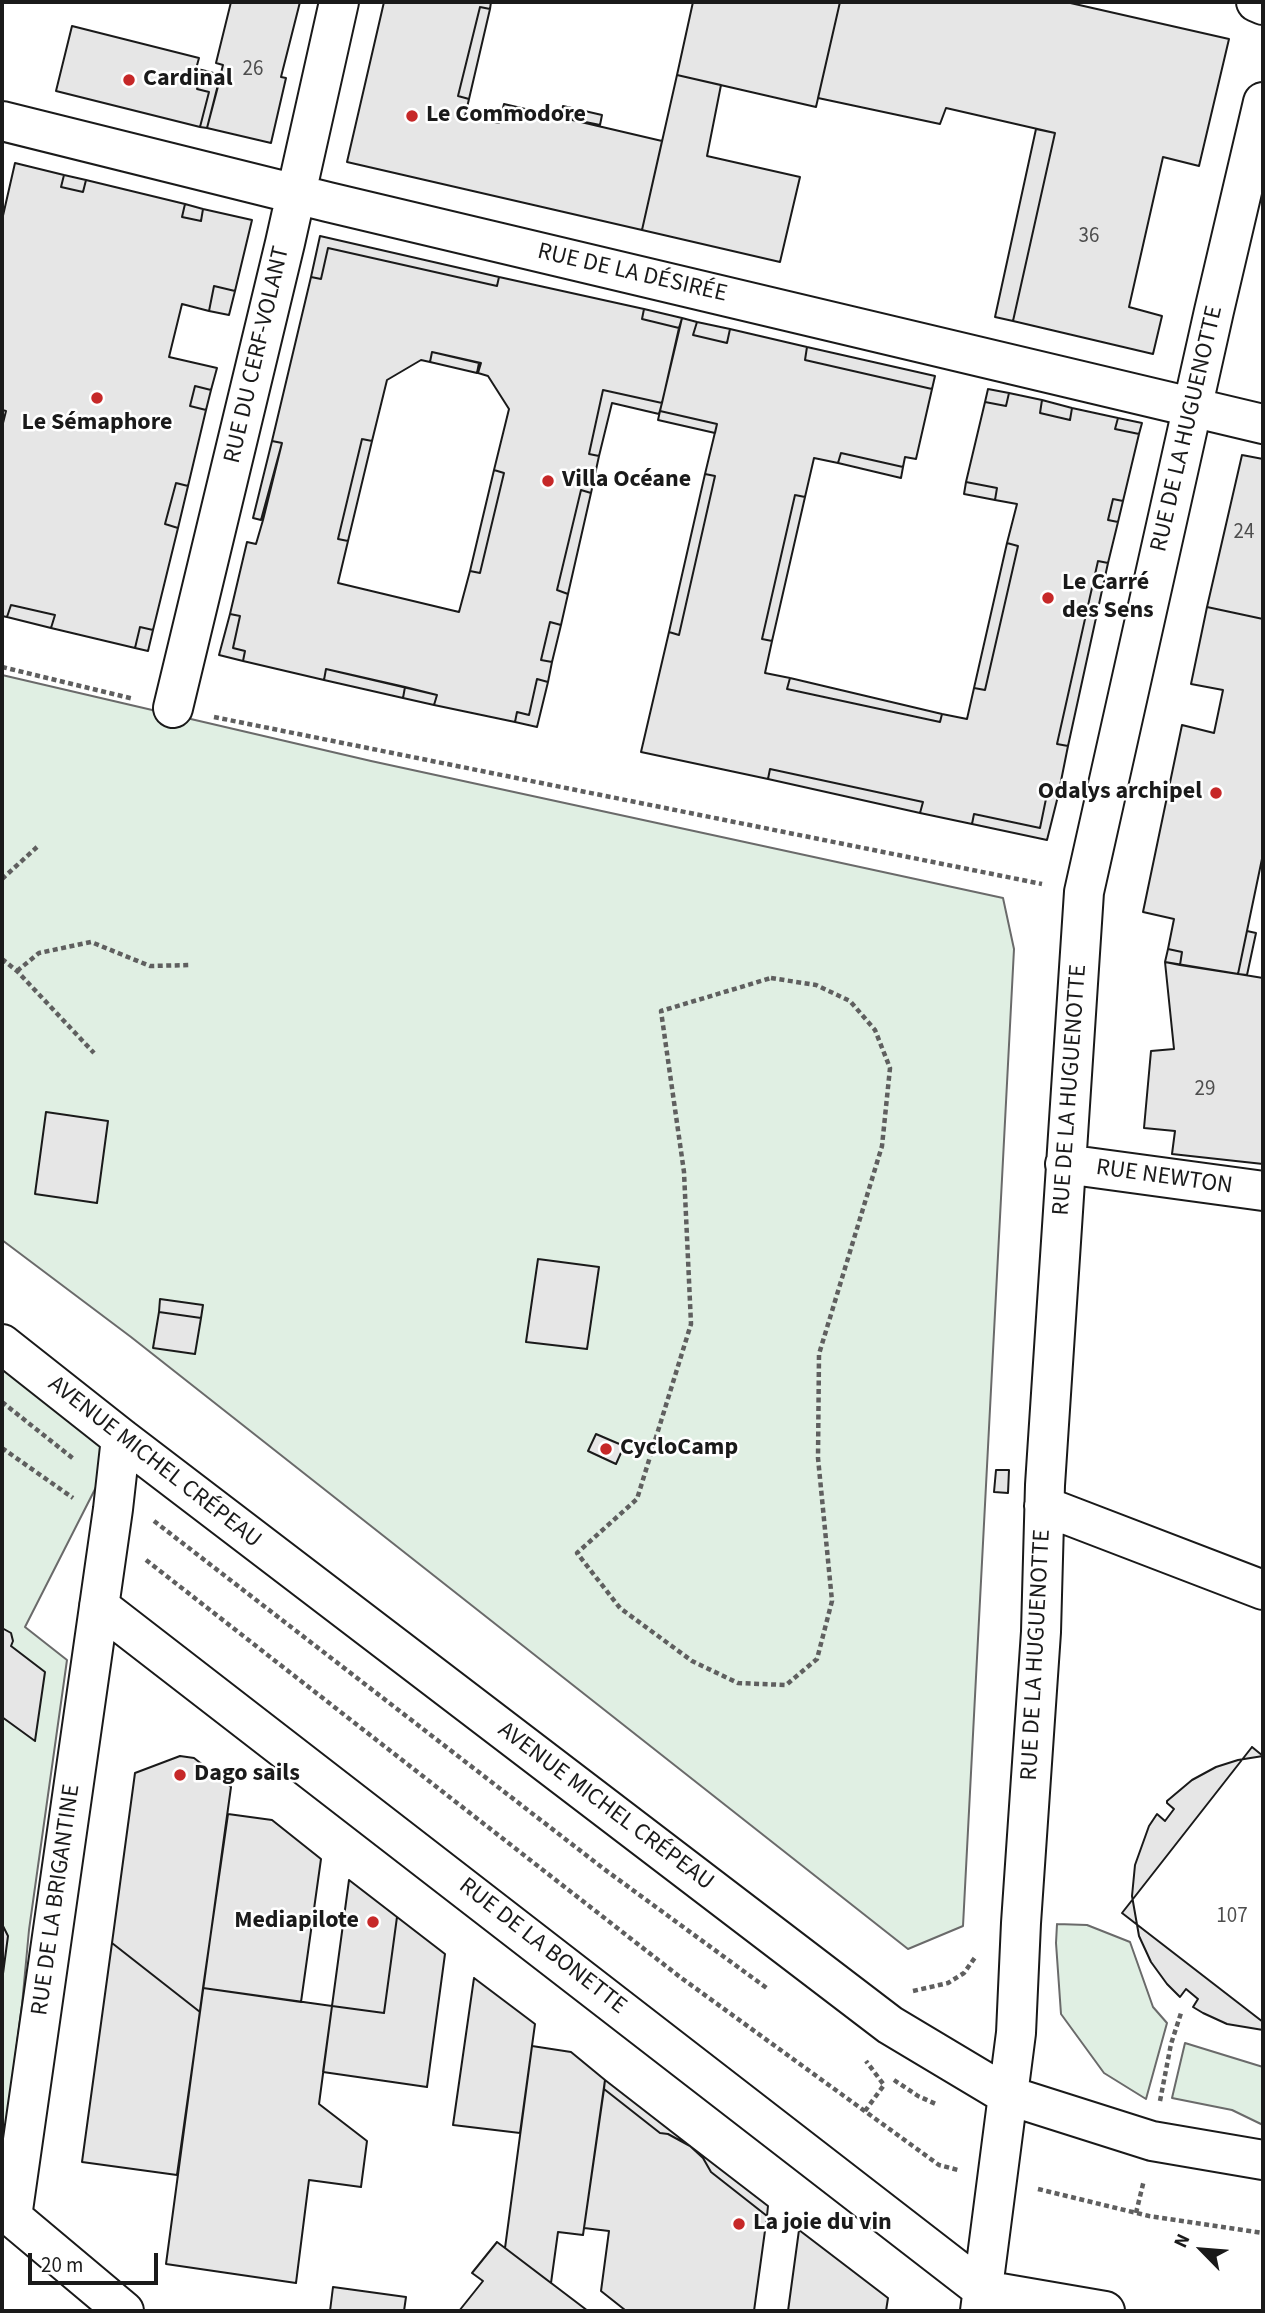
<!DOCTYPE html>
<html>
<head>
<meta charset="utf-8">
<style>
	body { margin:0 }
	#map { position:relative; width:1265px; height:2313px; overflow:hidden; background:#fff; font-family:"Source Sans 3",sans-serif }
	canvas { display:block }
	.frame { position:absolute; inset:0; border:4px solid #1a1a1a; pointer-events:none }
	.north { position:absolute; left:1167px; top:2215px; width:70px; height:70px; -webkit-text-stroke:5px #fff; paint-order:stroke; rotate:295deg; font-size:19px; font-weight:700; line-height:28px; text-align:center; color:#1a1a1a }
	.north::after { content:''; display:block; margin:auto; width:24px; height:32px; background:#1a1a1a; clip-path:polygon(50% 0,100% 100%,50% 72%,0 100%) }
	.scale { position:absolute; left:28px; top:2253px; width:130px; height:32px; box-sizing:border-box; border:4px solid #1a1a1a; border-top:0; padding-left:9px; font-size:21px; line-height:24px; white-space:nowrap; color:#1a1a1a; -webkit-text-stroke:5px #fff; paint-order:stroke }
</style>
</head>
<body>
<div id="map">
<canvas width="1265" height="2313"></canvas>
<div class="frame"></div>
<div class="north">N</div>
<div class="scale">20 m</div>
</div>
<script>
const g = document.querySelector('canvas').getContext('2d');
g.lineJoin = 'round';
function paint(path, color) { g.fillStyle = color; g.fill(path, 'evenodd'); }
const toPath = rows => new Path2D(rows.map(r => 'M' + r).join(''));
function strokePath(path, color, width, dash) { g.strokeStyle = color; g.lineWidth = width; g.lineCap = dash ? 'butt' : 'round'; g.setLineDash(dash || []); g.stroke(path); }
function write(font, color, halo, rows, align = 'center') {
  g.font = font + ' "Source Sans 3",sans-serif'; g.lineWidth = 5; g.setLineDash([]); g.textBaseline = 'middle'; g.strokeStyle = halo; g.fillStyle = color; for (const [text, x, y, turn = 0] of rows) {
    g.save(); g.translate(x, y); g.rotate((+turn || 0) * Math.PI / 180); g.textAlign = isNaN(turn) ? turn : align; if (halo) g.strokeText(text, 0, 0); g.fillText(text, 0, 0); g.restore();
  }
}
const green = toPath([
	[2,675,371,761,1003,898,1014,949,963,1926,908,1949,131,1337,2,1240,2,675],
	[2,1345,121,1438,25,1627,67,1660,29,1930,22,2005,2,2159,2,1345],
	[1057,1924,1087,1925,1130,1942,1153,2007,1167,2023,1146,2099,1104,2073,1061,2014,1056,1943,1057,1924],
	[1185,2043,1263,2067,1263,2125,1232,2110,1172,2098,1185,2043]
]);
const building = toPath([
	[231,2,300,2,281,77,286,78,271,143,207,128,223,65,216,63,231,2],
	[384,2,491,2,490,9,480,7,458,96,469,99,465,116,499,123,504,104,662,141,642,230,347,162,384,2],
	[693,2,840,2,816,107,677,75,693,2],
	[840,2,1066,2,1229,39,1199,166,1163,157,1129,307,1162,316,1153,354,1013,321,1055,133,946,108,940,124,818,98,840,2],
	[480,7,490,9,469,99,458,96,480,7],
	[72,26,199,58,196,69,202,70,197,89,209,92,200,127,56,91,72,26],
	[202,70,221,75,207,128,200,127,209,92,197,89,202,70],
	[677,75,721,85,707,156,800,177,780,262,642,230,677,75],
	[563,106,602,115,600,125,561,117,563,106],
	[1036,129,1055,133,1013,321,995,317,1036,129],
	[15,163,64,175,61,187,83,192,86,180,185,204,182,217,201,221,203,209,252,220,235,291,214,286,209,311,182,304,169,357,217,368,211,390,195,386,190,406,206,410,188,486,176,483,165,524,178,528,153,630,140,627,135,648,51,628,55,615,11,605,7,617,2,616,2,427,6,411,2,410,2,220,15,163],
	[64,175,86,180,83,192,61,187,64,175],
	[185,204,203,209,201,221,182,217,185,204],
	[320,236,499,277,497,286,328,248,321,279,311,277,320,236],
	[328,248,497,286,499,277,644,309,642,319,679,328,662,403,603,390,589,454,599,456,591,493,581,490,557,590,568,594,561,625,550,622,541,660,552,662,548,682,537,679,529,715,517,712,515,722,434,705,437,695,326,669,324,680,243,661,245,651,233,648,240,616,230,614,247,542,256,544,263,520,282,443,272,441,311,277,321,279,328,248],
	[432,352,481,363,478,373,488,376,509,409,494,470,504,473,480,573,470,571,459,612,338,583,348,541,338,539,362,439,372,441,387,380,421,360,430,362,432,352],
	[214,286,235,291,229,315,209,311,214,286],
	[644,309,682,318,679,328,642,319,644,309],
	[682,318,697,322,693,335,727,343,730,329,807,347,805,360,932,389,916,459,905,457,903,467,841,453,838,463,814,458,805,497,795,495,762,639,772,641,765,673,790,678,787,689,940,722,942,714,967,719,974,688,985,690,1018,546,1007,543,1017,504,995,500,997,488,966,482,985,402,1006,406,1009,393,1042,400,1040,413,1070,420,1072,408,1118,418,1115,429,1139,434,1123,501,1113,499,1108,520,1118,522,1108,563,1098,561,1057,744,1068,746,1058,796,1047,794,1040,828,974,814,972,824,920,813,923,802,770,769,768,779,641,752,669,632,679,635,715,476,705,474,717,424,660,411,682,318],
	[697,322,730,329,727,343,693,335,697,322],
	[807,347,935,376,932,389,805,360,807,347],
	[432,352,479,363,477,373,430,362,432,352],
	[195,386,211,390,206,410,190,406,195,386],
	[988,389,1009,393,1006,406,985,402,988,389],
	[603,390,662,403,659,414,612,403,599,456,589,454,603,390],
	[1042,400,1072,408,1070,420,1040,413,1042,400],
	[660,411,717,424,715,433,658,420,660,411],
	[1118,418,1142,423,1139,434,1115,429,1118,418],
	[362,439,372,441,348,541,338,539,362,439],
	[272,441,282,443,261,520,253,518,272,441],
	[841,453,903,467,901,478,838,463,841,453],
	[1242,455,1263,459,1263,619,1207,607,1242,455],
	[494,470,504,473,480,573,470,571,494,470],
	[705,474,715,476,679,635,669,632,705,474],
	[966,482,997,488,995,500,964,494,966,482],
	[176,483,188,486,178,528,165,524,176,483],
	[581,490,591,493,568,594,557,590,581,490],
	[795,495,805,497,772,641,762,639,795,495],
	[1113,499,1123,501,1118,522,1108,520,1113,499],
	[1007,543,1018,546,985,690,974,688,1007,543],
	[1098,561,1108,563,1068,746,1057,744,1098,561],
	[11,605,55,615,51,628,7,617,11,605],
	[1207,607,1263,619,1263,854,1238,974,1180,965,1182,952,1168,949,1174,919,1143,912,1182,725,1214,733,1223,690,1191,684,1207,607],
	[230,614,240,616,233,648,245,651,243,661,219,655,230,614],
	[550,622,561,625,552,662,541,660,550,622],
	[140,627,153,630,148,651,135,648,140,627],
	[326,669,405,687,403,698,324,680,326,669],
	[790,678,942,714,940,722,787,689,790,678],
	[537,679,548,682,537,727,515,722,517,712,529,715,537,679],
	[405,687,437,695,434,705,403,698,405,687],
	[770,769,923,802,920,813,768,779,770,769],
	[1047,794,1058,796,1047,840,972,824,974,814,1040,828,1047,794],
	[1247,931,1256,933,1247,975,1238,974,1247,931],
	[1168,949,1182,952,1180,965,1165,962,1168,949],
	[1165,962,1263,978,1263,1164,1172,1154,1175,1131,1144,1128,1151,1051,1174,1049,1165,962],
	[46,1112,108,1121,97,1203,35,1194,46,1112],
	[538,1259,599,1267,587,1349,526,1342,538,1259],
	[160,1299,203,1305,201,1318,159,1312,160,1299],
	[159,1312,201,1318,195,1354,153,1348,159,1312],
	[596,1434,624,1446,616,1464,588,1451,596,1434],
	[996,1470,1009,1470,1008,1493,994,1492,996,1470],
	[2,1628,11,1633,13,1641,11,1646,45,1672,35,1741,2,1717,2,1628],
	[1252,1747,1263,1756,1263,2022,1122,1913,1252,1747],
	[180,1756,194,1758,231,1787,200,2012,112,1943,135,1773,180,1756],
	[1263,1756,1263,2030,1227,2024,1203,2013,1193,2007,1198,1999,1186,1989,1180,1997,1167,1984,1151,1962,1139,1936,1132,1896,1135,1865,1149,1826,1157,1814,1165,1821,1174,1809,1167,1803,1167,1801,1192,1780,1216,1767,1238,1760,1263,1756],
	[228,1814,272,1820,321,1859,301,2002,203,1988,228,1814],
	[349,1880,397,1917,384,2013,332,2006,349,1880],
	[397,1917,445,1954,427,2087,323,2072,332,2006,384,2013,397,1917],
	[2,1924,8,1936,2,1981,2,1924],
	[112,1943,200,2012,177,2175,82,2162,112,1943],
	[474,1978,535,2024,520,2133,453,2125,474,1978],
	[203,1988,332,2006,319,2104,367,2141,361,2187,309,2180,296,2283,166,2264,203,1988],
	[532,2046,571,2052,605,2080,583,2235,558,2232,551,2283,505,2248,532,2046],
	[605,2080,690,2146,668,2134,660,2133,604,2089,605,2080],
	[604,2089,660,2133,668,2134,690,2146,703,2158,711,2172,767,2216,754,2311,635,2311,625,2310,601,2291,609,2231,584,2228,604,2089],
	[690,2146,768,2206,767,2216,711,2172,703,2158,690,2146],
	[799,2230,888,2298,886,2311,788,2311,799,2230],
	[497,2242,505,2248,588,2311,459,2311,483,2281,472,2273,497,2242],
	[333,2287,406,2297,404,2311,330,2311,333,2287]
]);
const path = toPath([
	[2,667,134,699],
	[214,717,1042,884],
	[2,879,37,847],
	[2,959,17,971,94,1053],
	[17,971,39,953,91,942,150,966,191,965],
	[771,978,816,985,850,1001,875,1030,890,1068,882,1146,819,1354,818,1458,832,1601,817,1659,786,1685,738,1683,692,1661,620,1608,577,1553,637,1499,691,1324,684,1172,661,1011,771,978],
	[2,1402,75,1460],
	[2,1448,73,1498],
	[154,1521,604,1869,768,1989],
	[146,1560,680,1977,939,2165,958,2170],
	[913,1991,948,1983,964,1973,976,1956],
	[894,2080,918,2096,938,2105],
	[1160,2101,1171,2044,1181,2013],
	[865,2111,884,2085,866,2061],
	[1038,2189,1149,2216,1263,2233],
	[1136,2213,1144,2180]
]);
const minor = toPath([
	[1256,2,1263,5],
	[2,121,328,202,1263,424],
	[173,708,285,243,339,2],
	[1065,1164,1263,1191],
	[2,1344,121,1438,890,2025,1007,2095,1152,2141,1263,2160],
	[121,1438,113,1509,12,2217,124,2311],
	[1044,1506,1263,1590],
	[99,1606,983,2290,1105,2311],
	[980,2311,1016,2033,1021,1923,1041,1632,1045,1485,1084,892,1214,311,1263,102]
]);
const markers = [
	[129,80,7,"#c62828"],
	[412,116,7,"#c62828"],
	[97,398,7,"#c62828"],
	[548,481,7,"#c62828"],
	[1048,598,7,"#c62828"],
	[1216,793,7,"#c62828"],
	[606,1449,7,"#c62828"],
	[180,1775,7,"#c62828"],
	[373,1922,7,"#c62828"],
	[739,2224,7,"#c62828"]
];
const numberNames = [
	["26",253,70],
	["36",1089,237],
	["24",1244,533],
	["29",1205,1090],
	["107",1232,1917]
];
const poiNames = [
	["Cardinal",143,80],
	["Le Commodore",426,116],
	["Le Sémaphore",97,424,"center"],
	["Villa Océane",562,481],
	["Le Carré",1062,584],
	["des Sens",1062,612],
	["Odalys archipel",1202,793,"right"],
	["CycloCamp",620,1449],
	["Dago sails",194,1775],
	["Mediapilote",359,1922,"right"],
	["La joie du vin",753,2224]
];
const streetNames = [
	["RUE DE LA DÉSIRÉE",632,274,13],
	["RUE DU CERF-VOLANT",258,355,-77],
	["RUE DE LA HUGUENOTTE",1188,429,-77],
	["RUE DE LA HUGUENOTTE",1071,1090,-86],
	["RUE NEWTON",1164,1178,8],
	["AVENUE MICHEL CRÉPEAU",154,1463,38],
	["RUE DE LA HUGUENOTTE",1037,1655,-87],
	["AVENUE MICHEL CRÉPEAU",605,1807,37],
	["RUE DE LA BRIGANTINE",57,1900,-82],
	["RUE DE LA BONETTE",542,1947,38]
];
paint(green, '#e0efe3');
strokePath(green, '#6a6a6a', 2);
paint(building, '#e6e6e6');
strokePath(building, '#1a1a1a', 2);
strokePath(minor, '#1a1a1a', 42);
strokePath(path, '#5f5f5f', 4.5, [5, 3.5]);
strokePath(minor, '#fff', 38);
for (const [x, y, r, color] of markers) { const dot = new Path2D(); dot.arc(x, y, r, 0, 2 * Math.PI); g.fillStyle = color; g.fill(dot); strokePath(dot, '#fff', 2.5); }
write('21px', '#4d4d4d', null, numberNames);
write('bold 24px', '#1a1a1a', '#fff', poiNames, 'left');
write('24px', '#1a1a1a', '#fff', streetNames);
</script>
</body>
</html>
